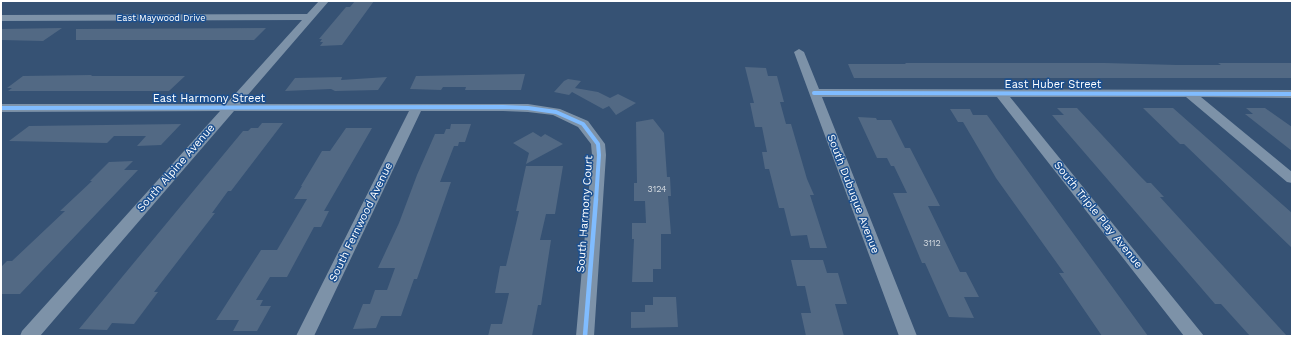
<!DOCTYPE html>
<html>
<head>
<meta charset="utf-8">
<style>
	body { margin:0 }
	#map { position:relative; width:1293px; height:337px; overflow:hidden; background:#365274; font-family:"Work Sans",sans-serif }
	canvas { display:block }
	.frame { position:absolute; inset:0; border:2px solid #fff; pointer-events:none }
</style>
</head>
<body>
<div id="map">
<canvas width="1293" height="337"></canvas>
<div class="frame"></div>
</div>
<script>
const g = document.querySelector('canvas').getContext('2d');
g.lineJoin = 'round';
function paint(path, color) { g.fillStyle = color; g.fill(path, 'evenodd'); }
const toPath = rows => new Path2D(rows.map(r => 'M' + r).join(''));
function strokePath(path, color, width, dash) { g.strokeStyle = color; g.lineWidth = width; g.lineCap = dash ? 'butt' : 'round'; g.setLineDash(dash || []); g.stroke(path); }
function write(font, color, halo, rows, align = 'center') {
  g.font = font + ' "Work Sans",sans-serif'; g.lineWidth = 3; g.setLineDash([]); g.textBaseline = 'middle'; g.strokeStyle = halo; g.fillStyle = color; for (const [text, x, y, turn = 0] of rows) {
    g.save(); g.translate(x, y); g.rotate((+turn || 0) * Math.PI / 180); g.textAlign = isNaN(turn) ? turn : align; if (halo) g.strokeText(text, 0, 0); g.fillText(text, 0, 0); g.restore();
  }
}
const building = toPath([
	[355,1,374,1,342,45,320,46,323,42,320,42,322,39,319,39,346,7,350,7],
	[62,28,43,41,1,40,1,29],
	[266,28,254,40,76,40,76,29],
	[905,63,1105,63,1177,65,1221,65,1218,63,1292,63,1292,78,854,78,848,64,906,64],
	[745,67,766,68,768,76,777,76,784,102,780,102,786,124,791,124,807,179,814,195,810,195,827,248,810,248,807,235,791,236,784,208,779,208,769,169,765,169,762,152,767,152,762,127,755,127,750,103,754,103],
	[525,74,521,90,465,90,466,87,443,87,441,90,410,89,416,76],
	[92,75,91,76,185,76,169,91,8,91,12,88,7,88,23,76],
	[342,77,341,80,387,77,378,90,335,91,331,89,285,91,295,78],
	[568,79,581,81,575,88,598,92,610,98,618,94,636,103,616,115,609,106,603,109,572,92,569,95,554,92,564,81],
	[1057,108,1077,108,1140,176,1147,183,1151,183,1164,197,1160,197,1287,336,1250,336,1221,304,1215,304,1052,115,1064,115],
	[1143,108,1173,108,1292,213,1292,248,1184,144,1180,144],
	[1246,108,1265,108,1292,127,1292,151,1245,114,1253,114],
	[950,109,970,109,973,115,987,115,1148,336,1102,336,1059,273,1064,273,996,178,963,122,958,122],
	[858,117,876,118,877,120,891,120,905,148,910,148,940,206,928,206,960,272,966,272,979,297,964,297,974,318,949,317,925,263,922,263,893,193,907,193,894,166,891,166,887,158,877,158],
	[653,119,664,133,667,177,670,177,671,196,668,196,671,234,661,234,661,269,653,269,653,282,632,282,634,239,632,239,632,223,646,223,645,201,634,201,634,183,637,183,636,122],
	[262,123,283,123,231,191,228,191,212,213,215,213,154,292,158,292,134,324,112,323,107,330,79,329,243,131,248,131,251,128,258,128],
	[181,124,161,145,137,146,146,136,114,136,107,143,9,141,29,126],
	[451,124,471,124,465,142,459,142,458,146,454,146,440,182,451,182,417,279,414,279,401,316,381,316,376,328,353,329,363,304,370,304,375,290,387,290,395,268,378,268,399,223,417,175,435,134,444,134,446,129,450,129],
	[346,128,372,128,324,211,329,211,321,227,314,227,287,277,270,277,256,300,263,300,260,306,271,306,257,331,233,331,239,320,216,320,261,250,277,250,307,199,294,199,302,186,301,186,322,151,330,151],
	[533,132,541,137,545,134,563,144,526,164,529,153,513,143],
	[133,161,124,170,138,170,20,294,1,294,1,267,7,261,12,261,65,211,60,211,92,181,90,181,109,162],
	[526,166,563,166,555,214,546,214,540,240,551,240,541,305,538,305,532,336,488,336,491,324,502,324,509,293,495,293,500,266,506,266,519,211,516,211],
	[791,260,823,260,827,273,838,273,847,304,835,304,844,336,806,336,801,313,811,313,805,286,797,286],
	[653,297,676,297,678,327,631,328,631,312,645,312,645,305,653,305]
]);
const minor = toPath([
	[319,1,329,1,240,104,528,104,560,109,588,121,605,144,606,155,594,336,576,336,592,155,591,144,578,127,553,115,528,112,503,111,421,111,314,336,296,336,409,111,234,111,40,336,20,336,22,331,220,111,1,112,1,104,226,104,302,20,1,21,1,15,307,14,319,1],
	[799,49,804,52,819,89,1292,90,1292,98,1201,97,1292,172,1292,183,1287,182,1186,97,1010,97,1204,336,1184,336,997,97,822,97,917,336,899,336,794,52,799,49]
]);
const cyclewayFar1 = toPath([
	[814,93,1292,94],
	[1,108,503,107,528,108,556,112,583,124,598,144,599,155,596,200]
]);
const cycleway = toPath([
	[585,336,596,199]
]);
const farStreetnames = [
	["East Maywood Drive",161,18]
];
const numberNames = [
	["3124",657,189],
	["3112",932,243]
];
const streetNames = [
	["East Huber Street",1053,85],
	["East Harmony Street",209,99],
	["South Alpine Avenue",176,168,-49],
	["South Dubuque Avenue",853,194,69],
	["South Harmony Court",585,214,-86],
	["South Triple Play Avenue",1098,215,51],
	["South Fernwood Avenue",361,222,-64]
];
paint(building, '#526984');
paint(minor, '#7d92a8');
strokePath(cyclewayFar1, '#80bcff', 4);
strokePath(cycleway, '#80bcff', 4.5);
write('9px', '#fff', '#1b4f8f', farStreetnames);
write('9px', '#d4dae0', null, numberNames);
write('11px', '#fff', '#1b4f8f', streetNames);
</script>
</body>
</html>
